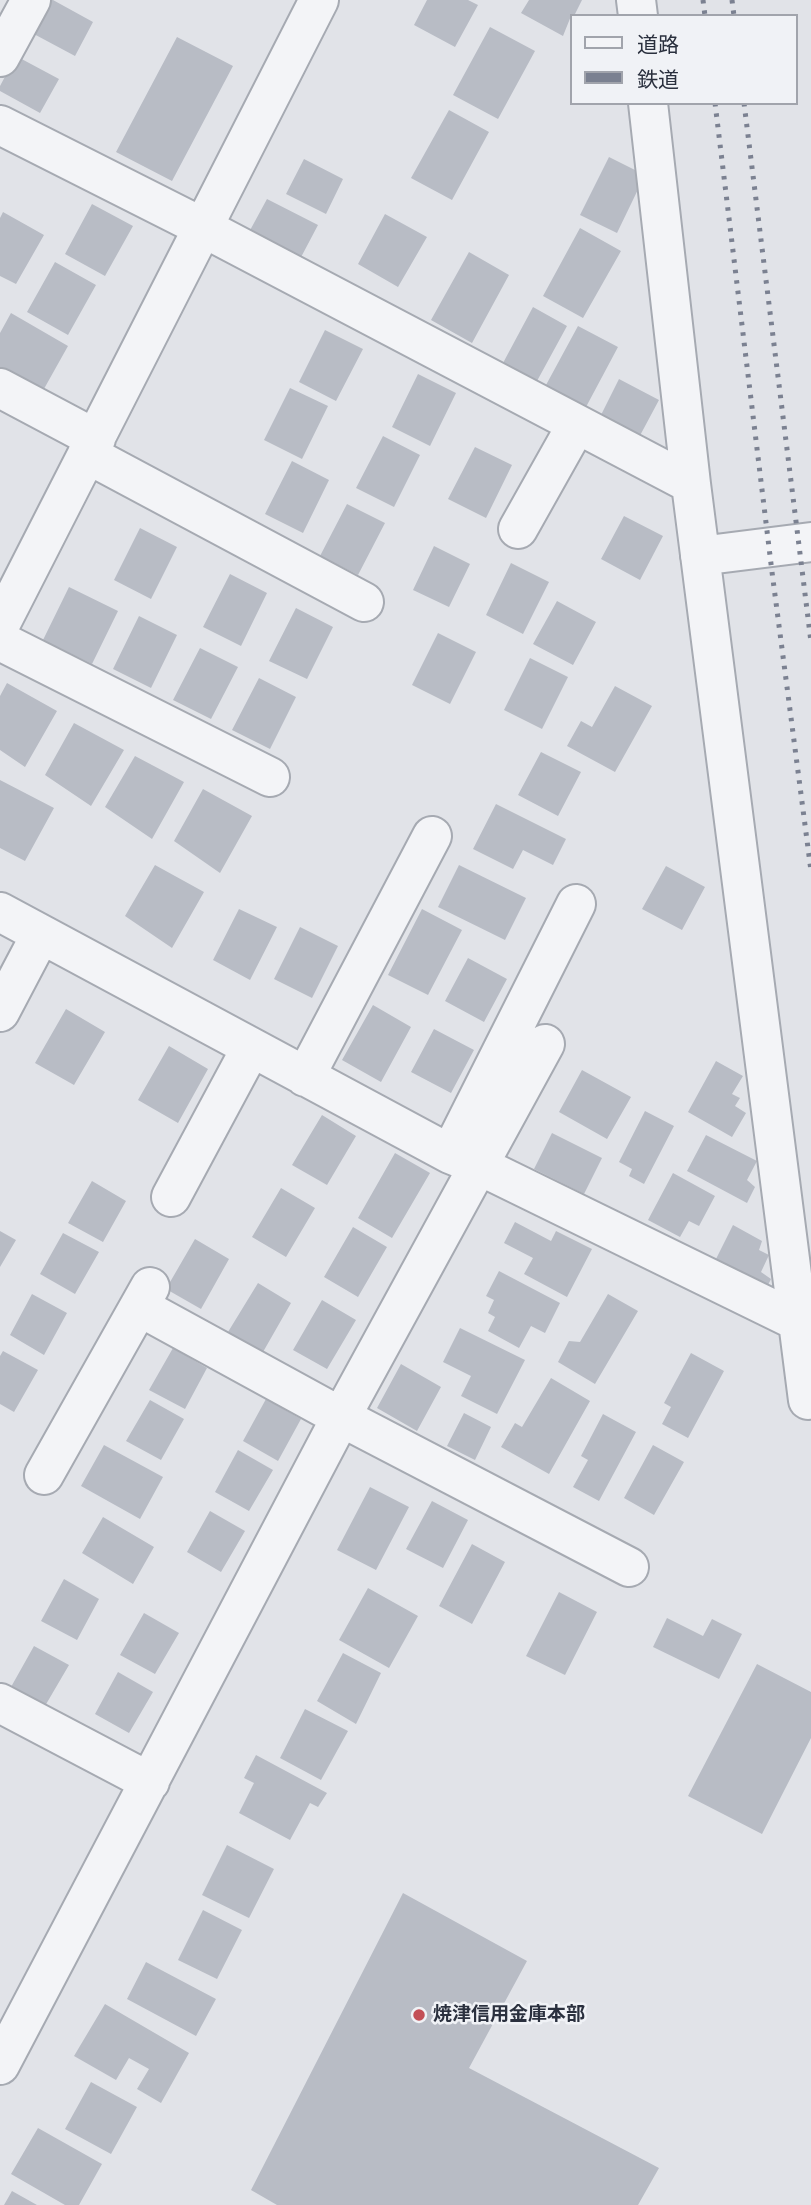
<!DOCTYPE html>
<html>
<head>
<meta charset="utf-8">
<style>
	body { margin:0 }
	#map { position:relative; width:811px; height:2205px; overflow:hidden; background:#e1e3e8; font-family:"Fira Sans Condensed","Noto Sans JP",sans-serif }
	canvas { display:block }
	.legend { position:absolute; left:570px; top:14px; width:228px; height:91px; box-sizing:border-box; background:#f0f2f6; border:2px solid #a1a4ac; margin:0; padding:9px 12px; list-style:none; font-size:21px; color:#2a303e }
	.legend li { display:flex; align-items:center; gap:14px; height:35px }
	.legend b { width:35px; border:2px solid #a1a4ac }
</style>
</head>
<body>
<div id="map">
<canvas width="811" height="2205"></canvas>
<ul class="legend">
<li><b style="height:9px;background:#f3f4f7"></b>道路</li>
<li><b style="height:9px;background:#7b8191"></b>鉄道</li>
</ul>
</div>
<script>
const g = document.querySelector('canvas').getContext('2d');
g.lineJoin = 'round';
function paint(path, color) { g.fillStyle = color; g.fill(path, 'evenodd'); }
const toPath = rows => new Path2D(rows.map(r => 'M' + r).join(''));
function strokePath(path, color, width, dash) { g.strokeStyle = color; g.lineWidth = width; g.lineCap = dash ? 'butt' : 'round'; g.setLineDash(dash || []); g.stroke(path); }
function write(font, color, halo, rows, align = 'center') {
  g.font = font + ' "Fira Sans Condensed","Noto Sans JP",sans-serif'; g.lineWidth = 5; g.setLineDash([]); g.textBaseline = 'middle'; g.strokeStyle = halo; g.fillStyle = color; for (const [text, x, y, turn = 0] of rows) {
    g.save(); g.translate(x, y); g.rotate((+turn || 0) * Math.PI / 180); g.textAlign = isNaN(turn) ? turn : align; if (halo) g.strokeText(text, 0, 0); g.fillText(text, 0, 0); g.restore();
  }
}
const building = toPath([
	[49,0,53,0,93,22,75,56,32,33],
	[427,0,468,0,478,5,455,47,414,25],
	[529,0,582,0,574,16,571,16,563,36,521,13],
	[490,27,535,51,498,119,453,95],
	[177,37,233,66,172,181,116,152],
	[16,56,59,79,40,113,0,91,0,86],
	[449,110,489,132,452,200,411,178],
	[609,157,645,175,617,233,580,215],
	[304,159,343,179,326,214,286,194],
	[267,199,318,225,299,261,248,234],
	[92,204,133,226,105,276,65,254],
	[3,212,44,235,16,284,0,276,0,218],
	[385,214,427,237,398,287,358,264],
	[580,228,621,251,583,318,543,296],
	[469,252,509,275,472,343,431,320],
	[55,262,96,285,68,335,27,312],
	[533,307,567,326,537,381,503,363],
	[11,313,68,346,40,396,0,374,0,333],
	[578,326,618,347,586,407,546,385],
	[325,330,363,349,336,401,299,382],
	[418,374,456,393,430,446,392,427],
	[619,379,659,400,636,443,597,423],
	[290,388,328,406,302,459,264,440],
	[383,436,420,455,394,507,356,488],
	[475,447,512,465,486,518,448,499],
	[292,461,329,480,303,533,265,514],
	[347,504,385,523,358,575,320,556],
	[624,516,663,536,640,580,601,559],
	[140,528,177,547,151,599,114,580],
	[434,546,470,564,449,607,413,590],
	[511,563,549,582,523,634,486,615],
	[230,574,267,593,241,646,203,627],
	[69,587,118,611,92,664,43,640],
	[557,601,596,622,573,665,533,644],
	[296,608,333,627,307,679,269,661],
	[139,616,177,635,151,688,113,669],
	[438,633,476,652,450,704,412,685],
	[200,648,238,667,211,719,173,700],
	[530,658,568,677,542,729,504,710],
	[259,678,296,697,270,749,232,730],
	[7,683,57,711,25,767,0,750,0,696],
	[615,686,652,706,615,772,567,746,581,721,592,727],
	[74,723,124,750,91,806,45,775],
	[541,752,581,772,558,816,518,795],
	[135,756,184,782,152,839,105,807],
	[0,780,54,808,25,861,0,848],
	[203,789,252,816,220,873,174,841],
	[496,804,566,839,553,865,523,850,513,869,473,849],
	[155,865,204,892,172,948,125,916],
	[459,865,526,898,505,940,438,907],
	[666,866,705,887,682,930,642,909],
	[239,909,277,927,250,980,213,960],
	[422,909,462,930,428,995,388,975],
	[300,927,338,946,312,998,274,979],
	[468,958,507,979,484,1022,445,1001],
	[373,1005,411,1027,381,1082,342,1060],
	[66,1009,105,1032,74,1085,35,1063],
	[434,1029,474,1050,451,1093,411,1072],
	[169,1046,208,1069,178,1123,138,1100],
	[716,1061,743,1076,732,1094,740,1098,735,1106,746,1113,732,1137,688,1112],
	[582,1070,631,1097,607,1139,559,1112],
	[645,1111,674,1126,644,1184,629,1176,632,1169,619,1162],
	[322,1115,356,1136,327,1185,292,1165],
	[552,1133,602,1158,584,1194,534,1169],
	[706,1135,757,1161,747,1180,755,1187,747,1203,687,1171],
	[395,1153,430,1173,392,1238,358,1218],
	[673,1173,715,1196,699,1226,689,1221,680,1237,648,1220],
	[92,1181,126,1201,103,1242,68,1223],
	[281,1188,315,1208,286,1257,252,1237],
	[515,1222,551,1241,556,1231,592,1249,567,1297,524,1274,533,1258,504,1243],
	[733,1225,762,1241,759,1250,769,1255,761,1272,771,1279,764,1293,713,1265],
	[353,1227,387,1247,358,1297,324,1277],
	[0,1231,16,1240,0,1267],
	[63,1233,99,1252,75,1294,40,1274],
	[195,1239,229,1259,201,1309,166,1289],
	[499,1271,560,1303,545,1333,531,1326,519,1348,488,1331,495,1317,488,1313,494,1300,486,1296],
	[258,1283,291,1303,263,1352,228,1332],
	[32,1294,67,1313,44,1355,10,1335],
	[608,1294,638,1311,595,1384,558,1362,569,1341,580,1342],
	[322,1300,356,1320,327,1369,293,1350],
	[460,1328,525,1360,497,1414,461,1396,471,1376,443,1362],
	[173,1348,207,1368,185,1409,149,1390],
	[3,1351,38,1370,14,1412,0,1404,0,1356],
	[691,1353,724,1371,688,1438,662,1424,671,1407,664,1403],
	[401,1364,441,1387,417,1431,377,1408],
	[551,1378,590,1401,549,1474,501,1447,515,1423,522,1427],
	[266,1399,301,1419,278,1461,243,1441],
	[150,1400,184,1419,161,1460,126,1441],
	[464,1413,491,1427,475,1460,447,1446],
	[603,1414,636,1432,599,1501,573,1487,588,1460,581,1456],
	[104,1445,163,1477,140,1519,81,1486],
	[653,1445,684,1462,654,1515,624,1498],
	[238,1450,273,1470,249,1511,215,1492],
	[370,1487,409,1507,376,1570,337,1550],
	[432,1501,468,1520,443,1568,406,1549],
	[210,1511,245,1531,221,1572,187,1552],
	[103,1517,154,1547,133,1584,82,1553],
	[472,1544,505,1562,472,1624,439,1606],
	[64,1579,99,1599,77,1640,41,1621],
	[368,1588,418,1616,389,1668,339,1640],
	[559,1592,597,1612,565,1675,526,1656],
	[144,1613,179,1633,155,1674,120,1655],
	[667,1618,703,1636,712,1619,742,1634,719,1679,653,1647],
	[34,1646,69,1665,45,1706,11,1687],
	[343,1653,381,1673,356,1724,317,1701],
	[757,1664,811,1692,811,1738,762,1834,688,1796],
	[118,1672,153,1692,129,1733,95,1714],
	[305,1709,348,1731,321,1780,280,1758],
	[256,1755,327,1793,318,1807,310,1803,290,1840,239,1813,254,1783,244,1778],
	[227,1845,274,1869,249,1918,202,1895],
	[403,1893,527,1961,469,2068,659,2168,638,2205,277,2205,251,2190],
	[203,1910,242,1930,217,1979,178,1960],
	[146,1962,216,1999,196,2036,127,1999],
	[105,2004,189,2053,161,2103,137,2089,149,2069,129,2058,116,2080,74,2056],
	[91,2082,137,2107,111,2154,65,2129],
	[38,2128,102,2164,79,2205,65,2205,11,2174],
	[12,2191,37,2205,4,2205]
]);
const street = toPath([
	[636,0,638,16],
	[0,57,31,0],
	[648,103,691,484,808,1400],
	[0,125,204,228,691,484],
	[0,388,96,439],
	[87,454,364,602],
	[518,529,577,424],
	[700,556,811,542],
	[0,625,319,0],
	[0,641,270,777],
	[0,912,450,1154,480,1166,811,1328],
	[0,1012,41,934],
	[305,1077,432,836],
	[450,1154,576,904],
	[171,1197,251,1048],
	[140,1307,341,1417,629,1567],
	[44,1475,150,1287],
	[0,1703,150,1782],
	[0,2065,341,1417,545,1044]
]);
const rail = toPath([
	[703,0,705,16],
	[732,0,734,16],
	[715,103,772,572,811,871],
	[744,103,811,642]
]);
const markers = [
	[419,2015,7,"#c34f56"]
];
const poiNames = [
	["焼津信用金庫本部",433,2015]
];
paint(building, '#b8bcc5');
strokePath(street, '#a6aab2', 42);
strokePath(street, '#f3f4f7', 38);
strokePath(rail, '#7b8191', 5, [3.5, 7]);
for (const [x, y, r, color] of markers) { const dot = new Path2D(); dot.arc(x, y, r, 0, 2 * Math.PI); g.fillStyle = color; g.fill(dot); strokePath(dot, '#f0f2f6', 2.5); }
write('bold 19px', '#2a303e', '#f0f2f6', poiNames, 'left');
</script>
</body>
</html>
